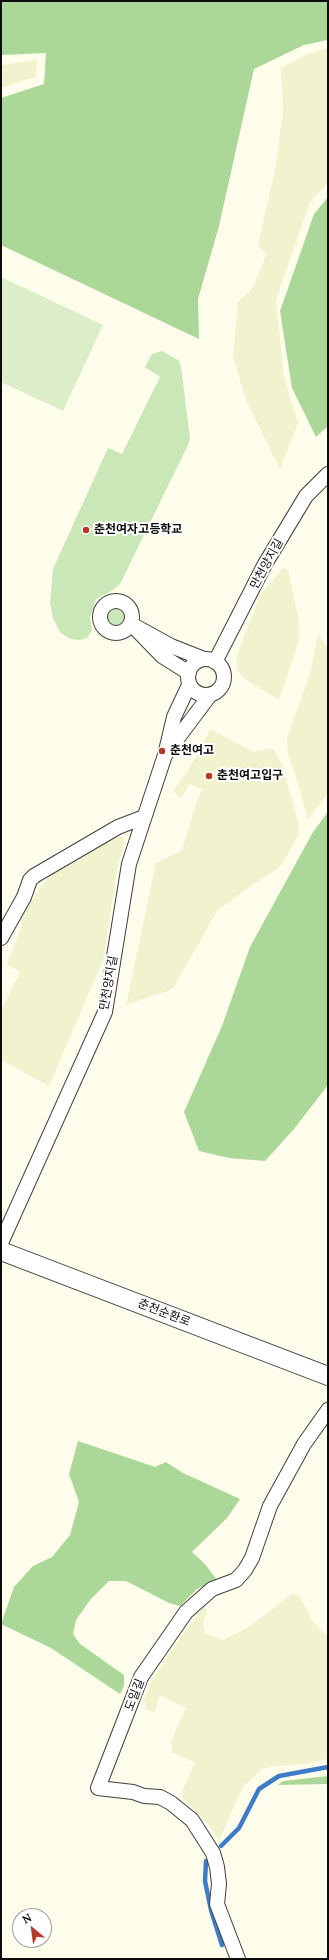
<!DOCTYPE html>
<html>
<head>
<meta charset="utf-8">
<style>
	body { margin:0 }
	#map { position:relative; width:329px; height:1960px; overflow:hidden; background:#fefdec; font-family:Lora,serif }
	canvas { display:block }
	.frame { position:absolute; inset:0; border:2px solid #0c0c0c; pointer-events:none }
	.north { position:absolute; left:12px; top:1908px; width:40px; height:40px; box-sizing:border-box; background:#fff; border:1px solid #9e9e9e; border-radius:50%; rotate:331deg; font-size:11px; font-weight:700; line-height:16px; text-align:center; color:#0c0c0c }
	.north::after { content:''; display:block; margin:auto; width:14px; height:18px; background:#b5382b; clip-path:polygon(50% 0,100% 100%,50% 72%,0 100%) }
</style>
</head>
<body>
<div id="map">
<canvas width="329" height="1960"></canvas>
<div class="frame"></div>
<div class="north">N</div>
</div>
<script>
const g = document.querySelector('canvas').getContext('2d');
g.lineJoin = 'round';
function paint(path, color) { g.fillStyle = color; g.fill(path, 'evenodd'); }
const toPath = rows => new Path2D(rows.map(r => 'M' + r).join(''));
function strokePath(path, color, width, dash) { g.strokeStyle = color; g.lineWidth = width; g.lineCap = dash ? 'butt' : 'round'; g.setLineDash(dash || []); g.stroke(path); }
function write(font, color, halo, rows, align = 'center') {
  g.font = font + ' Lora,"Noto Sans KR",serif'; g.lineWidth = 4; g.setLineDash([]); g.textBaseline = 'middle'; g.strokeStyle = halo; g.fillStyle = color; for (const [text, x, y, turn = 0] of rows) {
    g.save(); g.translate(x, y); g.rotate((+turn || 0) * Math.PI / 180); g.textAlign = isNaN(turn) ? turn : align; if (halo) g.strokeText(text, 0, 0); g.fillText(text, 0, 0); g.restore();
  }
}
const farmland = toPath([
	[328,48,328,183,310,202,276,300,284,376,298,423,280,469,246,400,233,356,238,302,253,288,266,255,258,245,275,170,283,112,281,68,307,54],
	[37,60,36,77,1,88,1,65],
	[283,568,288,570,299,621,299,641,279,700,245,679,237,670,236,658,260,595],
	[318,634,328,648,328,793,308,820,297,780,288,755,287,738,310,674],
	[211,729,253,752,273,748,281,763,299,824,298,836,280,867,248,888,217,911,174,987,165,992,126,1005,156,863,182,850,194,809,202,789,190,784,181,798,173,791,189,769],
	[114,837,123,837,125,843,118,864,103,960,49,1086,1,1060,1,1011,20,972,7,964,22,925,21,917,48,877],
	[292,1594,300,1596,312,1621,328,1637,328,1759,307,1764,275,1766,262,1769,243,1787,219,1840,212,1829,183,1798,183,1789,195,1763,172,1752,171,1741,186,1708,160,1695,154,1713,146,1709,144,1698,154,1677,166,1658,202,1609,207,1608,203,1625,205,1633,223,1640,249,1627]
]);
const green = toPath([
	[162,351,178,360,181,367,190,439,188,445,120,584,113,590,96,599,90,618,92,630,87,638,80,640,70,639,60,632,53,618,50,603,53,569,108,448,122,454,160,377,145,367,152,354],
	'105 616a10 10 0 1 1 20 0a10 10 0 1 1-20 0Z'
]);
const forest = toPath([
	[1,1,328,1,328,40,304,45,254,69,219,226,198,299,199,339,1,245,1,98,44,84,46,53,1,55],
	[328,197,328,426,316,437,292,388,280,311,314,214],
	[328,812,328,1085,294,1129,265,1161,229,1158,199,1151,184,1112,222,1026,250,947,313,832],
	[78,1441,155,1467,166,1462,183,1473,240,1499,227,1518,192,1552,204,1563,217,1580,197,1589,180,1606,169,1603,126,1581,109,1581,90,1600,76,1620,73,1634,80,1644,124,1675,124,1686,120,1694,51,1648,1,1624,14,1587,33,1566,52,1557,70,1535,79,1502,69,1474],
	[328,1776,328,1784,278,1785,283,1781]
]);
const pitch = toPath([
	[1,277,103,325,63,411,1,382]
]);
const stream = toPath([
	[221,1846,239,1828,259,1789,279,1776,328,1767],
	[206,1861,205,1881,211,1910,222,1945]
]);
const minor = toPath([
	'100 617a16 16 0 1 1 32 0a16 16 0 1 1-32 0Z',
	'188 677a18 18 0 1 1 36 0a18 18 0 1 1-36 0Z',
	[215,662,265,564,306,496,328,474],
	[189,673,162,656,131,624,171,646,204,659],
	[189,685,174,717,165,755,210,695],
	[1,938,24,897,30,880,34,876,118,827,144,817],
	[1,1243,105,1012,129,864,165,755],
	[238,1959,217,1904,219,1884,217,1867,213,1853,192,1820,171,1803,160,1797,144,1796,133,1792,98,1788,141,1677,186,1612,212,1589,236,1580,245,1570,252,1558,270,1506,304,1444,328,1410]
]);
const tertiary = toPath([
	[1,1251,328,1376]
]);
const markers = [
	[86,530,4,"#b5382b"],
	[162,751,4,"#b5382b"],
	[209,776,4,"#b5382b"]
];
const poiNames = [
	["춘천여자고등학교",94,530],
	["춘천여고",170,751],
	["춘천여고입구",217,776]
];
const streetNames = [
	["만천양지길",267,564,-61],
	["만천양지길",109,983,-80],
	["춘천순환로",164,1313,21],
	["도일길",135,1695,-69]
];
paint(farmland, '#f0f3cd');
paint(green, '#c9e7b7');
paint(forest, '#abd798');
paint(pitch, '#dceec9');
strokePath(stream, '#3d7cc7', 4.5);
strokePath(minor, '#3f3f3f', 16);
strokePath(tertiary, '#3f3f3f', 20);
strokePath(minor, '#fff', 14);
strokePath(tertiary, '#fff', 18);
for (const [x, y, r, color] of markers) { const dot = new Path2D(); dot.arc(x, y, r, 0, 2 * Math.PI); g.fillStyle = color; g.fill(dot); strokePath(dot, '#fff', 1.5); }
write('bold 12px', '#0c0c0c', '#fff', poiNames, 'left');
write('12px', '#0c0c0c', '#fff', streetNames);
</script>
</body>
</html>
